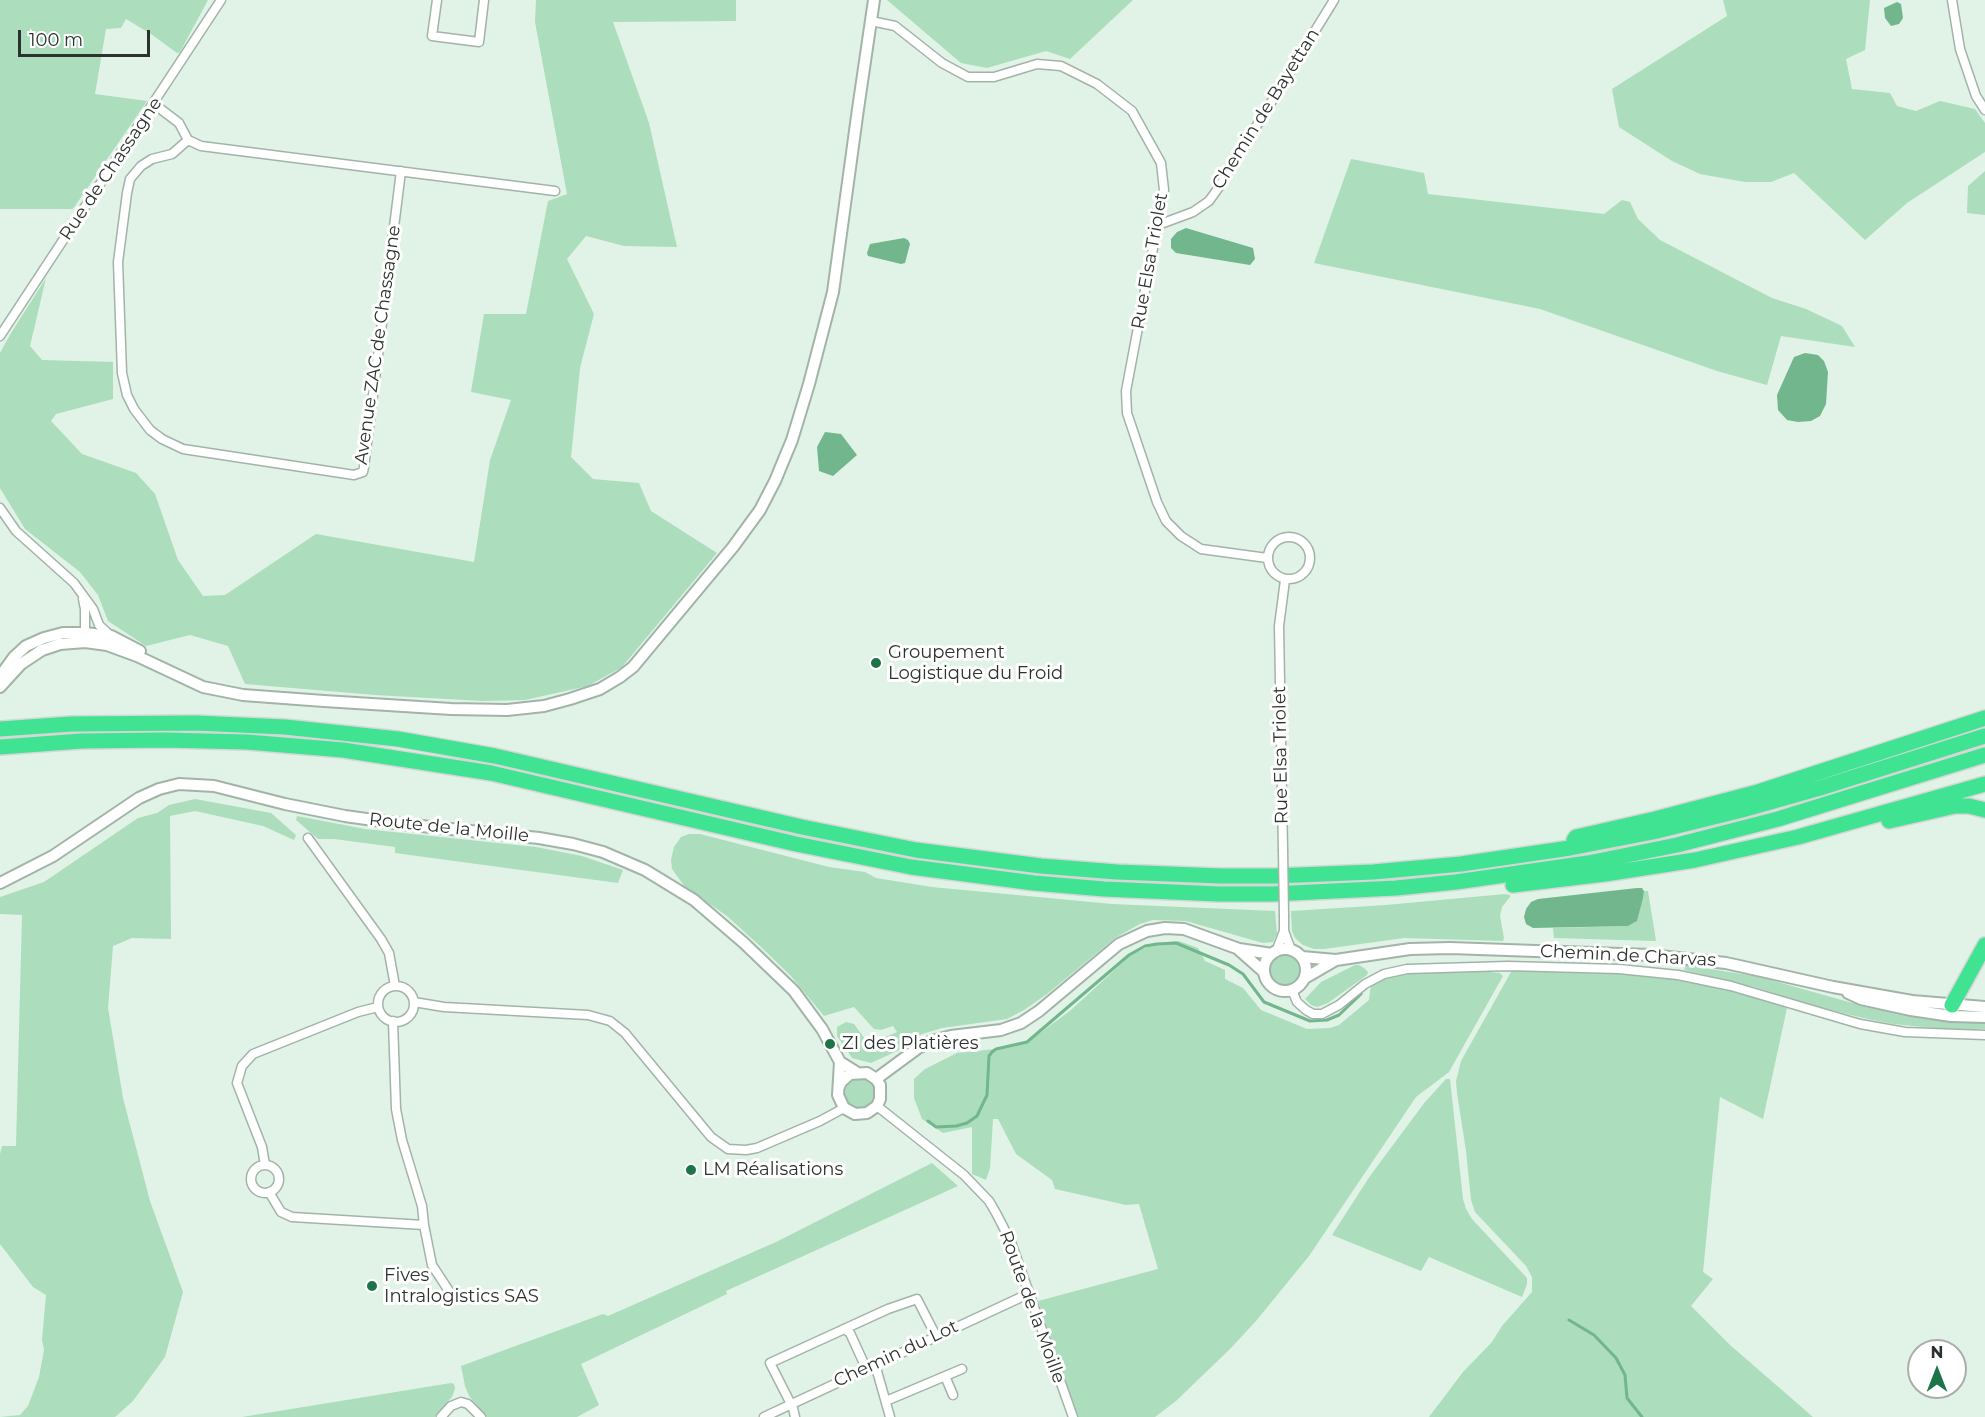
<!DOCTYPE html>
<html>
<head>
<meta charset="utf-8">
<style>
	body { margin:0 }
	#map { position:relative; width:1985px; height:1417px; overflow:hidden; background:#e0f3e6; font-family:Montserrat,sans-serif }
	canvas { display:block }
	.north { position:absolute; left:1907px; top:1339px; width:60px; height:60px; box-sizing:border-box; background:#fff; border:2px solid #abadab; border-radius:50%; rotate:0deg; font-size:16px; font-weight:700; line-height:24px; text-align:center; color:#2c332e }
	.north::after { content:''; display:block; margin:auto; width:21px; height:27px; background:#1d7448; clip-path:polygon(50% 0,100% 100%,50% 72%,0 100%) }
	.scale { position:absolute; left:18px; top:30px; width:132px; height:27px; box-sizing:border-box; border:3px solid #2c332e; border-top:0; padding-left:8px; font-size:18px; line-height:21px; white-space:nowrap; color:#2c332e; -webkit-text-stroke:4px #fff; paint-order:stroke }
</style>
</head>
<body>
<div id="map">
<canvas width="1985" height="1417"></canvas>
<div class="north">N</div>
<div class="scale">100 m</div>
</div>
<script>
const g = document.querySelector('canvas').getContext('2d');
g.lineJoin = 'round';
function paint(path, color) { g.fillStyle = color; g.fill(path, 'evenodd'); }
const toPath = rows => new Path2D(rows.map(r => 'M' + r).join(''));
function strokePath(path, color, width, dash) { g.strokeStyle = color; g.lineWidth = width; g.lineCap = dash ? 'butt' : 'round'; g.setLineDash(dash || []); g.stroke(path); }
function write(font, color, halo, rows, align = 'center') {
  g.font = font + ' Montserrat,sans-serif'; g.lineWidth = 6; g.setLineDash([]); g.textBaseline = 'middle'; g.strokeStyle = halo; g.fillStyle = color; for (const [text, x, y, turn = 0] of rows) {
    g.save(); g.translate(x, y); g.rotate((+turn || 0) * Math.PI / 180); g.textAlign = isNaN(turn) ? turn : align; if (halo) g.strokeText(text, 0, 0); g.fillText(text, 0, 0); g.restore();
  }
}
const green = toPath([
	[0,0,208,0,180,52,177,53,151,34,126,19,121,28,106,29,95,94,147,101,73,209,0,209],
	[536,0,736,0,736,21,613,22,649,123,677,247,624,246,586,236,567,259,594,314,580,368,571,457,593,479,639,483,651,511,717,553,622,667,588,686,525,700,483,701,375,695,245,684,228,646,190,635,146,646,108,621,98,595,80,572,25,529,0,488,0,353,11,333,46,278,30,346,42,360,113,362,113,399,56,414,51,421,82,454,136,473,155,494,178,560,203,596,225,595,316,534,474,562,490,460,511,400,471,392,484,314,526,314,548,201,567,194,535,22],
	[887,0,1133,0,1070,59,1046,51,987,68,961,63],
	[1723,0,1870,0,1865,50,1846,59,1852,89,1890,93,1897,106,1916,111,1940,101,1975,109,1985,123,1985,152,1907,203,1865,240,1794,173,1771,182,1745,182,1700,174,1672,161,1619,127,1612,89,1727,16],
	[1351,159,1424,173,1428,194,1604,214,1622,200,1630,202,1638,219,1660,240,1772,298,1806,309,1842,326,1855,347,1781,336,1767,385,1717,371,1540,309,1314,263],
	[1985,171,1985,215,1967,213,1968,186],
	[195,799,271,813,296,835,294,840,263,826,195,811,170,816,171,939,132,938,113,946,108,1008,123,1098,150,1201,183,1292,165,1357,133,1401,115,1417,0,1417,20,1415,28,1406,39,1377,44,1350,42,1340,46,1295,33,1287,0,1244,0,1154,2,1146,16,1146,22,915,0,914,0,897,44,882,138,818,157,813,169,805],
	[297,816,365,829,536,847,582,856,623,870,618,883,395,853,395,847,334,839,318,839,296,820],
	[689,834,700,834,829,867,865,872,876,878,932,887,1112,904,1275,911,1277,934,1273,942,1263,943,1186,921,1153,920,1140,924,1115,938,1047,994,1024,1010,1007,1019,942,1028,922,1034,897,1051,871,1063,852,1058,837,1036,837,1027,846,1022,854,1024,865,1039,871,1041,880,1039,897,1032,893,1026,881,1030,874,1029,854,1007,824,1016,790,975,760,946,727,916,685,887,672,869,671,860,674,847,681,837],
	[1644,891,1648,891,1656,941,1554,938,1553,928,1628,926,1637,921],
	[1505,894,1510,895,1510,897,1502,907,1500,916,1504,938,1503,941,1404,938,1324,949,1314,949,1303,945,1295,938,1292,931,1291,911,1386,905],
	[1179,941,1198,948,1205,961,1225,970,1225,979,1243,988,1261,1010,1307,1029,1330,1028,1339,1025,1369,1000,1371,984,1389,975,1402,973,1477,971,1500,973,1503,976,1449,1072,1416,1097,1309,1256,1256,1321,1230,1349,1176,1401,1155,1417,1078,1417,1038,1301,1158,1269,1139,1204,1126,1205,1055,1189,1052,1180,1016,1154,998,1119,993,1119,990,1168,986,1180,972,1174,972,1127,943,1133,922,1119,914,1098,914,1079,925,1069,957,1053,995,1049,1028,1042,1071,1010,1132,954,1157,943],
	'1270 970a15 15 0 1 1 30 0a15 15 0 1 1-30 0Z',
	[1355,965,1359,965,1364,968,1368,972,1367,975,1328,1003,1317,1007,1311,1005,1305,999,1321,982],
	[1686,965,1760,977,1856,1004,1925,1019,1985,1022,1985,1029,1945,1029,1893,1024,1863,1018,1815,1006,1755,987,1684,970],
	[1514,970,1618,972,1651,975,1739,992,1787,1008,1763,1119,1720,1097,1703,1272,1713,1279,1691,1306,1730,1345,1813,1417,1429,1417,1463,1372,1492,1342,1502,1326,1532,1292,1532,1277,1526,1266,1475,1212,1471,1200,1466,1151,1457,1093,1456,1081,1461,1061,1511,972],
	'845 1093a15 15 0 1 1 30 0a15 15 0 1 1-30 0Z',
	[1446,1079,1450,1079,1463,1199,1466,1209,1472,1219,1527,1278,1527,1284,1522,1297,1429,1257,1421,1271,1332,1235,1370,1176,1425,1102],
	[932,1163,958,1186,726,1291,727,1294,581,1364,599,1405,577,1417,487,1417,469,1396,465,1386,461,1366,603,1314,608,1316,776,1242],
	[451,1383,454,1384,455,1389,452,1397,435,1417,242,1417]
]);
const water = toPath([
	[1897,2,1901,4,1903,18,1899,24,1891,26,1885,18,1884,8],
	[1186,228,1253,248,1255,259,1250,265,1176,253,1171,248,1171,239,1177,232],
	[904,238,908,240,910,244,905,263,901,264,868,256,867,253,870,244],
	[1805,353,1818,355,1824,361,1828,372,1826,404,1820,416,1811,421,1798,422,1787,420,1778,410,1777,395,1794,357],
	[825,432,841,434,857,455,833,476,819,471,817,447],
	[1637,888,1642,888,1644,891,1643,898,1637,921,1628,926,1533,928,1526,924,1524,917,1526,909,1531,902,1538,899]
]);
const stream = toPath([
	[928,1121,936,1127,956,1126,967,1123,977,1116,987,1095,989,1056,992,1052,996,1049,1027,1042,1129,955,1145,946,1157,944,1176,943,1229,965,1243,974,1264,1002,1310,1021,1327,1020,1339,1015,1361,994],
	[1569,1320,1594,1335,1616,1358,1625,1375,1627,1398,1642,1417]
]);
const minor = toPath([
	[437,0,432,36,479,42,484,0],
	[1952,0,1960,49,1976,96,1985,110],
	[871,21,895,26,942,63,968,77,994,77,1037,64,1061,66,1097,84,1132,111,1161,163,1164,190,1126,391,1127,413,1157,502,1166,521,1181,536,1201,549,1267,558],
	[154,104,179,123,188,140,201,146,555,191],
	[188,140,172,154,152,159,141,166,130,179,127,193,118,262,122,373,127,395,134,409,150,430,162,439,183,449,354,475,363,472,364,467,401,171],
	[1158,225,1193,212,1209,201,1219,187,1334,0],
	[0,336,221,0],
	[0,508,16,531,74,583,93,609,99,625,111,636],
	'1268 558a21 21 0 1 1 42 0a21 21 0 1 1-42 0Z',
	[83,599,85,609,85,637],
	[308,838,381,939,389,953,395,986],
	[1283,850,1279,626,1285,580],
	[1284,931,1291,950],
	[1276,952,1284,931,1284,917],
	'378 1004a18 18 0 1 1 36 0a18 18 0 1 1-36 0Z',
	[1292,990,1297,1002,1306,1010,1313,1014,1322,1014,1339,1005,1365,984,1384,974,1407,969,1508,966,1619,969,1678,975,1731,986,1860,1024,1905,1032,1985,1035],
	[414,1002,444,1007,588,1015,610,1021,625,1033,711,1137,728,1149,746,1150,757,1148,820,1121,844,1108],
	[877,1106,964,1175,989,1201,996,1213,1011,1242,1073,1417],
	'251 1179a14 14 0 1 1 28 0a14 14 0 1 1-28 0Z',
	[265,1165,262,1147,237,1083,242,1066,253,1054,358,1012,378,1007],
	[269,1192,281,1212,292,1217,424,1225,422,1206,402,1140,396,1109,393,1021],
	[424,1225,432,1265,449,1291],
	[844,1329,850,1333,866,1368],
	[875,1364,890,1417],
	[945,1376,953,1395],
	[886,1401,962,1369],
	[441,1417,451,1406,461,1402,468,1404,481,1417],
	[764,1417,1028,1294],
	[795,1417,793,1408,770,1363,888,1309,917,1299,936,1336]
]);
const tertiary = toPath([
	[0,679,3,672,14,657,26,646,44,638,63,633,85,633,111,636,140,651],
	[0,687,21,664,42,650,60,644,85,642,107,645,137,656,203,687,243,695,324,701,451,709,507,710,544,706,570,699,600,689,620,677,633,667,733,547,760,510,775,481,792,440,809,384,833,292,858,109,874,0],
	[0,883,53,856,139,798,159,789,179,784,214,786,285,804,345,816,402,824,539,838,573,844,603,852,645,870,694,900,744,943,794,991,822,1029,840,1062,856,1072],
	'1264 970a21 21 0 1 1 42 0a21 21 0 1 1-42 0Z',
	[1239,950,1264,972],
	[1302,957,1336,960],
	[1305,978,1336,960,1410,949,1450,948,1650,955,1726,963,1833,987,1912,1001,1985,1007],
	[1848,993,1861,999,1911,1010,1951,1016,1985,1017],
	[876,1079,918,1048,932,1041,951,1036,1001,1030,1021,1023,1039,1011,1119,944,1147,931,1165,928,1184,929,1239,949,1272,954],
	[839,1087,841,1082,850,1074,867,1073,876,1079,880,1085,880,1099,877,1106,867,1113,855,1114,844,1108,838,1095,840,1062]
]);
const motorway = toPath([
	[0,729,71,724,196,723,285,727,398,739,495,756,802,827,916,850,1041,866,1117,872,1221,876,1274,876,1373,872,1461,864,1570,848,1653,832,1742,810,1820,788,1985,736],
	[0,747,82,741,164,740,247,742,343,750,491,773,796,844,911,867,1034,883,1104,889,1219,894,1272,894,1396,888,1456,882,1588,863,1677,845,1778,819,1985,755],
	[1889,821,1955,806,1969,806,1985,810],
	[1574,840,1576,837,1655,819,1758,792,1985,718],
	[1513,885,1605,874,1695,860,1798,837,1985,784],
	[1952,1005,1985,945]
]);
const minorBridge = toPath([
	[1283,850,1284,917]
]);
const markers = [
	[876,663,6,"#1d7448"],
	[830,1044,6,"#1d7448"],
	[691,1170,6,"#1d7448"],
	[372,1286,6,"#1d7448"]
];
const streetNames = [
	["Chemin de Bayettan",1266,109,-58],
	["Rue de Chassagne",111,169,-56],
	["Rue Elsa Triolet",1150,261,-80],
	["Avenue ZAC de Chassagne",378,345,-82],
	["Rue Elsa Triolet",1281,755,-91],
	["Route de la Moille",449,828,6],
	["Chemin de Charvas",1628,956,3],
	["Route de la Moille",1032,1307,70],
	["Chemin du Lot",896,1354,-25]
];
const poiNames = [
	["Groupement",888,653],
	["Logistique du Froid",888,674],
	["ZI des Platières",842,1044],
	["LM Réalisations",703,1170],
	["Fives",384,1276],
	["Intralogistics SAS",384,1297]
];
paint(green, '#acddbd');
paint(water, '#71b68c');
strokePath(stream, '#71b68c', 3);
strokePath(minor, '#a2b4a8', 11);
strokePath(tertiary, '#a2b4a8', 14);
strokePath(motorway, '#d5d6d5', 18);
strokePath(minor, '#fff', 8);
strokePath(tertiary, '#fff', 10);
strokePath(motorway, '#3fe391', 15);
strokePath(minorBridge, '#a2b4a8', 11, []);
strokePath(minorBridge, '#fff', 8);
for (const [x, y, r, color] of markers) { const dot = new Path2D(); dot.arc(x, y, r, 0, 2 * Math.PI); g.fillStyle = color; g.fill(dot); strokePath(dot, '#fff', 2); }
write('18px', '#2c332e', '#fff', streetNames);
write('18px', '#2c332e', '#fff', poiNames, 'left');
</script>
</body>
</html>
